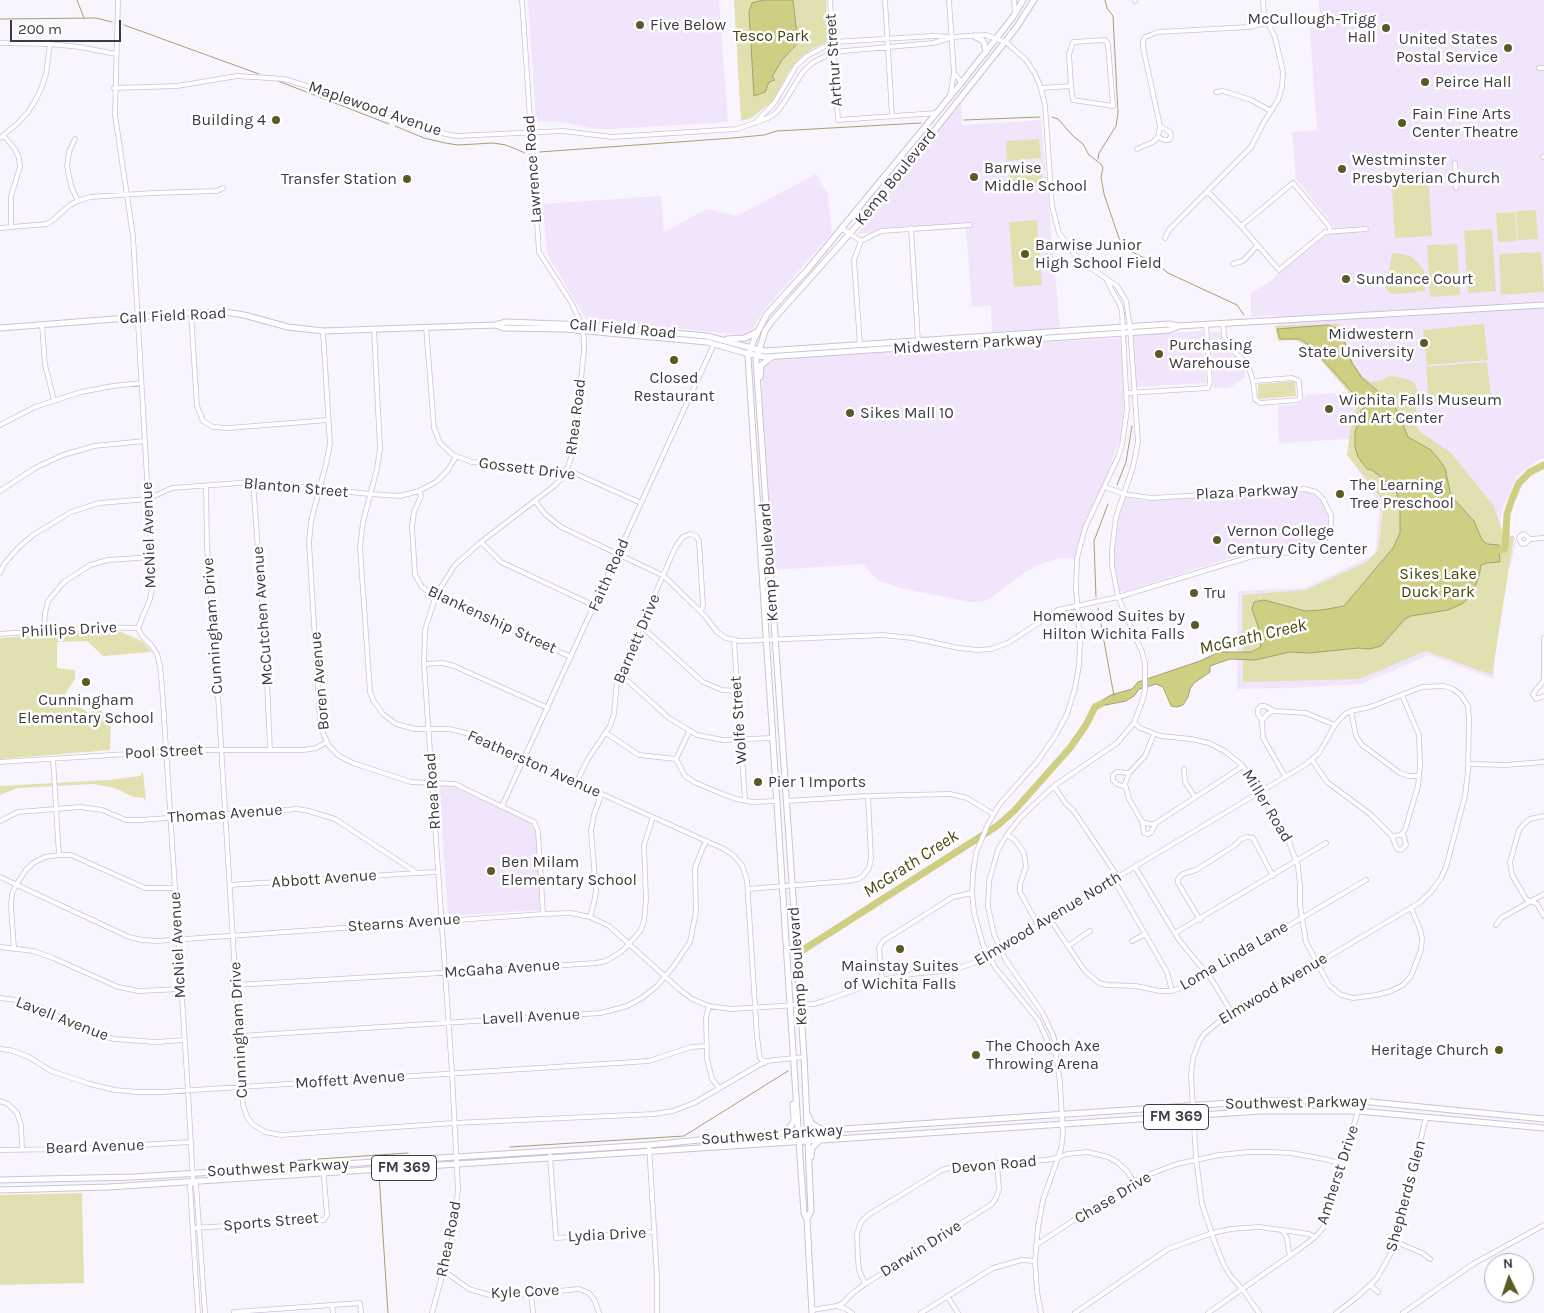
<!DOCTYPE html>
<html>
<head>
<meta charset="utf-8">
<style>
	body { margin:0 }
	#map { position:relative; width:1544px; height:1313px; overflow:hidden; background:#f9f5fe; font-family:Karla,sans-serif }
	canvas { display:block }
	.north { position:absolute; left:1484px; top:1253px; width:50px; height:50px; box-sizing:border-box; background:#fff; border:1px solid #b1b0b3; border-radius:50%; rotate:356deg; font-size:14px; font-weight:700; line-height:20px; text-align:center; color:#3d3942 }
	.north::after { content:''; display:block; margin:auto; width:18px; height:22px; background:#5a5a27; clip-path:polygon(50% 0,100% 100%,50% 72%,0 100%) }
	.scale { position:absolute; left:10px; top:20px; width:111px; height:22px; box-sizing:border-box; border:2px solid #3d3942; border-top:0; padding-left:6px; font-size:15px; line-height:18px; white-space:nowrap; color:#3d3942; -webkit-text-stroke:4px #fff; paint-order:stroke }
</style>
</head>
<body>
<div id="map">
<canvas width="1544" height="1313"></canvas>
<div class="north">N</div>
<div class="scale">200 m</div>
</div>
<script>
const g = document.querySelector('canvas').getContext('2d');
g.lineJoin = 'round';
function paint(path, color) { g.fillStyle = color; g.fill(path, 'evenodd'); }
const toPath = rows => new Path2D(rows.map(r => 'M' + r).join(''));
function strokePath(path, color, width, dash) { g.strokeStyle = color; g.lineWidth = width; g.lineCap = dash ? 'butt' : 'round'; g.setLineDash(dash || []); g.stroke(path); }
function write(font, color, halo, rows, align = 'center') {
  g.font = font + ' Karla,sans-serif'; g.lineWidth = 5; g.setLineDash([]); g.textBaseline = 'middle'; g.strokeStyle = halo; g.fillStyle = color; for (const [text, x, y, turn = 0] of rows) {
    g.save(); g.translate(x, y); g.rotate((+turn || 0) * Math.PI / 180); g.textAlign = isNaN(turn) ? turn : align; if (halo) g.strokeText(text, 0, 0); g.fillText(text, 0, 0); g.restore();
  }
}
const built = toPath([
	[528,0,719,0,728,122,613,129,595,129,562,122,536,121],
	[1319,0,1544,0,1544,458,1535,462,1517,477,1503,507,1500,523,1503,535,1514,536,1516,541,1510,568,1508,570,1498,572,1494,679,1429,655,1361,684,1291,688,1237,689,1238,591,1305,588,1375,554,1380,505,1348,454,1350,439,1279,443,1278,406,1299,404,1307,395,1349,392,1310,346,1299,340,1279,338,1278,315,1251,317,1251,293,1274,279,1277,274,1335,227,1296,179,1292,132,1317,130,1309,18,1319,17],
	[961,101,962,125,1041,120,1060,329,992,332,991,306,972,307,966,229,857,234],
	[816,174,828,194,832,233,765,309,752,330,746,334,742,335,586,319,547,254,543,204,661,196,664,232,707,209,737,216],
	[1203,331,1206,383,1136,387,1133,335],
	[1210,332,1220,332,1224,343,1231,355,1244,363,1246,377,1229,388,1214,388],
	[1120,338,1125,389,1122,433,1104,482,1085,520,1074,559,1060,558,1043,563,1027,571,989,599,980,602,970,602,897,587,877,580,863,564,773,570,762,402,762,369,765,364,774,360,872,352],
	[1302,491,1309,492,1320,498,1328,512,1328,527,1326,533,1315,545,1303,549,1244,554,1123,592,1120,592,1114,567,1113,552,1116,526,1124,497,1145,501],
	[439,785,452,786,529,822,536,832,540,910,448,916]
]);
const green = toPath([
	[734,0,826,0,828,41,812,49,800,58,789,71,773,101,751,118,741,121],
	[1039,139,1041,158,1007,161,1006,141],
	[1041,163,1043,183,1009,185,1008,165],
	[1428,172,1432,236,1395,238,1391,174],
	[1536,210,1538,239,1518,240,1516,211],
	[1515,212,1517,241,1498,242,1496,213],
	[1037,220,1042,285,1014,287,1009,222],
	[1492,229,1496,291,1468,293,1464,231],
	[1457,244,1460,295,1430,297,1427,245],
	[1541,252,1544,292,1501,295,1499,254],
	[1392,253,1402,254,1412,257,1419,264,1424,271,1425,291,1398,294,1389,293,1386,287],
	[1337,324,1340,325,1354,364,1362,376,1370,382,1381,381,1389,376,1403,378,1414,382,1419,395,1414,421,1419,431,1451,453,1493,505,1504,535,1514,536,1492,675,1426,651,1359,679,1243,682,1242,595,1306,590,1368,561,1378,550,1384,502,1347,455,1352,417,1362,398,1352,396,1309,347,1295,340,1278,341,1275,326],
	[1484,324,1488,360,1427,365,1423,330],
	[1487,362,1491,398,1429,403,1426,367],
	[1295,381,1296,396,1260,399,1258,397,1258,386,1259,384],
	[105,631,121,632,133,637,143,642,152,652,103,656,87,641,57,642,57,668,75,670,75,679,65,694,89,714,98,707,111,722,110,750,0,759,0,638],
	[143,772,146,801,144,798,134,797,114,788,94,784,18,788,0,795,0,786,109,780,140,776],
	[82,1193,84,1283,0,1285,0,1195]
]);
const water = toPath([
	[763,0,793,0,798,43,782,60,772,77,775,80,769,82,765,92,754,96,749,12,752,3,763,0],
	[1328,325,1340,329,1352,363,1362,378,1390,401,1398,412,1408,437,1431,450,1440,461,1445,468,1451,496,1474,521,1482,540,1487,544,1499,545,1500,562,1487,563,1481,565,1479,576,1472,595,1462,604,1448,610,1411,616,1405,619,1381,646,1369,649,1358,648,1310,653,1290,652,1255,660,1230,659,1210,666,1210,672,1194,683,1190,689,1188,697,1183,705,1177,707,1171,706,1163,687,1156,684,1139,689,1134,696,1126,701,1095,707,1101,701,1111,695,1132,689,1138,682,1200,661,1219,652,1251,652,1261,647,1258,633,1259,629,1252,609,1254,602,1264,600,1305,611,1322,610,1344,606,1393,548,1400,533,1400,509,1396,489,1372,470,1367,469,1358,457,1355,447,1355,433,1358,420,1361,411,1369,400,1365,396,1355,395,1310,346,1300,339,1280,339,1277,329,1328,325]
]);
const stream = toPath([
	[77,0,84,18],
	[0,19,96,18,112,22],
	[124,25,259,74],
	[278,81,389,124],
	[1052,117,1058,119,1073,136,1083,144,1089,155,1101,164,1103,168,1101,177,1104,194,1121,244,1126,249,1157,264,1168,273,1237,305,1244,315],
	[964,120,1040,117],
	[395,126,424,138,445,143,458,145,493,143,506,145,525,153],
	[540,152,733,138,764,135,777,131,921,123],
	[1098,159,1099,153,1116,126,1118,113,1113,16,1107,8,1105,0],
	[1117,485,1126,462,1132,426],
	[1096,597,1094,541,1108,504],
	[1098,608,1114,696],
	[510,1147,684,1136,788,1071],
	[289,1161,408,1153],
	[379,1174,388,1313]
]);
const river = toPath([
	[1490,552,1505,549,1507,514,1512,499,1519,483,1530,472,1544,465],
	[803,950,997,826,1014,811,1070,748,1086,725,1095,707,1101,704]
]);
const minor = toPath([
	[118,0,115,115,133,236,152,565,152,588,150,599,138,628,142,636,151,645,157,654,160,666,162,686,188,1091,193,1182,190,1186,198,1313],
	[830,0,838,120,937,113],
	[885,0,892,116],
	[949,0,954,74,962,82],
	[1014,0,1015,13],
	[1135,0,1135,1],
	[0,43,50,44,80,47,116,54],
	[1539,68,1544,68],
	[114,88,177,86,237,76,284,79,350,99,442,133,456,136,563,131,612,137,737,129,768,118,776,113,785,101,802,73,812,63,833,52,933,43,950,38],
	[1041,88,1071,86,1069,54,1073,42,1105,40,1108,44,1113,106,1073,100,1071,86],
	[1216,92,1223,91,1251,100,1271,111],
	[950,96,954,74],
	[755,123,775,102,796,66,807,56,833,42,933,36,952,37,986,35,1006,42,1026,60,1034,72,1040,85,1045,105,1052,206,1059,233,1078,259,1117,286,1126,301,1130,327,1138,442,1133,467,1116,517,1112,550,1112,565,1118,597,1142,652,1145,663,1145,689,1143,699,1134,723,1117,743,1054,786,1021,817,1006,836,998,850,989,881,988,907,994,934,1005,959,1042,1012,1053,1035,1057,1050,1056,1054,1060,1083,1063,1134,1061,1149,1043,1200,1038,1227,1035,1261,1037,1291,1041,1313],
	[3,135,15,149,19,158,20,167,11,196,11,227],
	[1158,137,1164,140,1169,140,1171,136,1170,132,1160,126],
	[0,138,18,123,28,112,35,101,41,89,46,74,50,44],
	[75,139,69,152,67,166,71,186,78,201],
	[1137,149,1153,142,1158,137,1160,126,1143,47,1143,41,1145,37,1158,32,1249,27,1267,23],
	[1543,157,1544,157],
	[1455,163,1456,188],
	[1208,192,1241,226,1279,270,1325,232,1366,229],
	[1241,226,1293,183,1329,226,1330,230],
	[0,228,47,224,53,220,70,205,78,201,90,197,153,193,217,191,223,188],
	[841,228,861,241,881,231,970,225],
	[911,228,918,341],
	[1165,238,1169,230,1251,147,1264,122,1278,100,1282,87,1283,72,1275,37,1264,15,1263,0],
	[1233,264,1243,261,1258,245],
	[191,313,197,406,203,421,213,427,229,428,328,420],
	[1223,323,1224,336,1228,346,1244,361,1249,368,1253,381],
	[42,325,45,365,54,400],
	[426,327,434,428,440,443,453,455,472,462,572,472,641,503],
	[374,329,380,449,377,469,363,522,360,547,370,692,373,700,383,714,396,724,415,729,449,729,466,733,724,849,734,856,742,865,747,880,757,1037,760,1058,765,1063],
	[323,331,330,444,326,464,311,521,309,543,320,720,323,733,329,746,339,756,353,763,411,782,455,784,534,822,538,831,543,914],
	[860,345,854,260,861,241],
	[1292,378,1299,381,1300,398,1298,400,1260,403,1255,399,1253,381,1292,378],
	[1127,393,1208,388,1210,383,1206,324],
	[0,425,35,407,81,392,113,386,141,383],
	[253,482,266,657,270,750],
	[206,486,207,546,216,663,243,1105,247,1117,252,1124,265,1132,281,1135,454,1123,654,1114,673,1111,694,1103,766,1061,804,1057],
	[0,491,35,468,63,455,94,446,145,441],
	[419,491,421,496,414,512,412,526,415,575,422,587,429,592,571,657],
	[535,501,545,514,561,527,664,576,705,616,717,632,726,638,740,641,883,635,912,638,959,648,978,650,991,649,1008,643,1058,610,1118,597,1253,556,1312,550,1324,542,1331,525,1331,515,1323,499,1316,492,1305,489,1151,498,1124,494,1105,487],
	[1530,539,1526,543,1522,544,1519,539,1520,536,1524,534,1530,539,1544,538],
	[481,542,501,562,595,606],
	[0,573,4,564,18,548,33,535,71,512,99,503,148,499,172,488,253,482,370,494,400,496,419,491,436,482,447,471,456,457],
	[641,626,703,682,722,690,738,691],
	[44,631,45,613,48,601,64,582,90,565,108,560,152,557],
	[0,634,97,627,138,628],
	[1544,638,1544,680],
	[734,640,745,800],
	[424,664,443,663,454,666,548,708],
	[619,673,669,718,697,735,723,740,772,738],
	[1544,680,1533,694,1536,699,1544,696],
	[1351,711,1356,736,1362,745,1400,773,1409,776,1419,776],
	[1262,721,1258,714,1258,709,1261,706,1265,706,1274,711],
	[1134,723,1140,728,1161,736,1191,739,1209,743,1226,752,1243,766,1286,834,1298,866,1300,886,1300,905,1306,942,1329,985,1341,995,1353,998,1376,995,1391,991,1403,985,1411,976,1421,950,1422,938,1420,929,1411,908],
	[606,733,639,755,676,759,685,776,694,782,720,793,736,799,753,802,776,801],
	[1154,734,1145,756,1129,773,1125,784,1129,799,1141,820,1145,823,1151,824,1156,823,1243,766],
	[53,759,59,855],
	[676,759,689,732],
	[1312,760,1327,782,1370,814,1392,836,1401,835,1405,830,1418,786,1420,765,1419,735,1402,695],
	[0,762,192,750,304,750,316,748,327,742],
	[1468,764,1505,765,1544,762],
	[1184,769,1185,782,1195,797],
	[1285,776,1263,738,1262,721,1267,714,1274,711,1306,713,1335,725],
	[576,783,588,759,610,726,614,714,617,680,676,546,683,537,690,534,696,536,699,541,703,605,701,611],
	[1054,786,1066,804,1073,810,1118,877],
	[1125,787,1117,784,1113,780,1113,775,1117,772,1129,773],
	[786,801,868,796,950,794,967,798,993,814],
	[502,806,714,344],
	[1544,816,1530,819,1524,824,1519,830,1510,862,1512,875,1526,899,1537,904,1544,916],
	[0,821,18,812,80,807,102,810,126,820,139,820,298,809,309,811,335,819,417,873,438,872],
	[1142,821,1144,833,1147,834,1151,833,1156,823],
	[1007,835,1015,840,1024,853,1026,867,1020,884,1020,892,1038,925],
	[1392,836,1397,849,1401,850,1406,845,1403,833],
	[1135,867,1179,940,1212,980,1232,1013],
	[0,877,129,937,142,940,157,941,543,914,571,913,590,917,609,926,679,989,692,999,709,1006,731,1009,814,1004,824,1001,882,980,912,974,953,970,974,963,1305,765,1319,753,1335,725,1345,714,1351,711,1370,707,1422,687,1444,686,1453,689,1461,695,1468,706,1469,720,1468,770,1465,796,1446,867,1441,878,1431,892,1419,903,1220,1021,1204,1034,1199,1042,1193,1058,1191,1075,1196,1159,1202,1204,1215,1243,1223,1263,1229,1274,1243,1290,1259,1313],
	[1114,880,1167,972,1172,991],
	[230,885,417,873],
	[748,889,848,881,858,879,863,876,869,868,871,859,868,796],
	[590,917,594,903,596,891,591,831,594,815,601,795],
	[1049,918,1085,971,1099,983,1107,985,1136,986,1160,991,1172,991,1181,988,1207,974,1366,880],
	[1200,920,1178,883,1178,879,1183,874,1196,870,1234,846,1241,839,1247,837,1253,838,1273,876],
	[1496,925,1501,918,1544,894],
	[1175,933,1326,843],
	[1132,941,1145,934],
	[1068,946,1090,931],
	[0,947,33,951,53,958,118,987,139,991,181,989],
	[14,948,11,907,12,894,16,885,26,870,33,863,45,857,59,855,71,855,145,888,175,888],
	[882,980,879,948,883,941,953,897,972,893],
	[235,985,492,970,596,963,606,961,621,952,629,944,641,930,644,921,646,899,644,845,653,817],
	[0,998,16,1000,42,1008,86,1031,114,1039,156,1042,184,1040],
	[709,1006,706,1018,707,1059,712,1079,719,1088],
	[240,1036,601,1013,627,1006,642,998,657,986,673,967,690,942,696,912,695,868,703,847,706,842],
	[0,1049,10,1050,29,1057,51,1071,90,1084,115,1090,137,1092,162,1092,649,1061,691,1047,706,1046],
	[1056,1054,1052,1051,1038,1020,995,967,983,945,974,912,972,893,973,873,976,853,988,824,999,805,1037,762,1056,735,1067,714,1075,688,1079,666,1080,642,1076,588,1077,558,1085,528,1118,457,1122,445,1127,409,1122,312,1120,305,1107,281],
	[0,1101,8,1104,17,1113,21,1125,22,1149],
	[649,1145,657,1278,657,1313],
	[0,1150,71,1149,191,1142],
	[550,1156,556,1238,655,1232],
	[193,1182,196,1185,205,1313],
	[193,1228,324,1220,327,1215,323,1165],
	[1282,1230,1309,1234,1315,1237],
	[1396,1242,1422,1253,1430,1259],
	[1036,1245,1120,1190,1145,1176,1177,1164,1219,1155,1249,1152,1270,1152,1291,1153,1324,1159,1343,1164],
	[444,1271,469,1289,496,1297,579,1289,589,1293,595,1301,599,1313],
	[865,1284,859,1270,858,1260,857,1234,861,1222,868,1215,942,1170,956,1166,1045,1160,1057,1158,1067,1154,1088,1152,1108,1157,1117,1162,1127,1171,1134,1182],
	[1370,1285,1378,1292],
	[531,1294,533,1313],
	[947,1296,958,1313],
	[332,1305,333,1313],
	[837,1306,846,1309,852,1313],
	[812,1310,837,1306,843,1303,854,1292,865,1284,992,1204,996,1198,999,1189,997,1163],
	[234,1313,234,1312,360,1303,361,1313],
	[432,1313,453,1235,458,1190,452,1073,424,664,425,630,436,595,455,565,481,542,554,486,564,476,573,453,584,351,584,338,579,319,571,302,539,252,522,0],
	[921,1313,993,1268,1022,1260,1035,1261],
	[1075,1313,1168,1249,1212,1233,1231,1229,1259,1227,1282,1230,1287,1238,1289,1252,1291,1255],
	[1208,1313,1298,1250,1315,1237,1323,1228,1361,1101],
	[1336,1313,1357,1297,1370,1285,1377,1278,1391,1253,1400,1228,1426,1117],
	[1403,1313,1473,1264,1544,1225]
]);
const major = toPath([
	[974,36,982,40,984,43,986,52],
	[495,325,504,328,565,329,707,342,749,354,765,357,1169,330,1177,327],
	[0,328,191,313,225,312,244,315,288,327,323,331,495,325,506,322,586,325,707,336,755,349,765,351,1169,324,1178,326,1544,305],
	[727,339,745,338,757,332],
	[760,377,761,365,771,358],
	[808,1115,811,1123,822,1130],
	[784,1132,791,1126,794,1121,793,1104],
	[811,1157,812,1148,819,1141],
	[0,1180,134,1177,649,1145,739,1136,1261,1101,1361,1101,1544,1119],
	[0,1190,109,1187,1261,1111,1358,1111,1544,1128],
	[807,1219,811,1211,804,1056,756,360,765,331,771,322,876,204,1016,28,1034,0],
	[812,1313,807,1219,804,1213,799,1142,748,357,754,339,767,314,808,269,962,82,1013,17,1023,0]
]);
const markers = [
	[640,25,5,"#5a5a27"],
	[1386,28,5,"#5a5a27"],
	[1508,48,5,"#5a5a27"],
	[1425,82,5,"#5a5a27"],
	[276,120,5,"#5a5a27"],
	[1402,123,5,"#5a5a27"],
	[1342,169,5,"#5a5a27"],
	[974,177,5,"#5a5a27"],
	[407,179,5,"#5a5a27"],
	[1025,254,5,"#5a5a27"],
	[1346,279,5,"#5a5a27"],
	[1424,343,5,"#5a5a27"],
	[1159,354,5,"#5a5a27"],
	[674,360,5,"#5a5a27"],
	[1329,409,5,"#5a5a27"],
	[850,413,5,"#5a5a27"],
	[1340,494,5,"#5a5a27"],
	[1217,540,5,"#5a5a27"],
	[1194,593,5,"#5a5a27"],
	[1195,625,5,"#5a5a27"],
	[86,682,5,"#5a5a27"],
	[758,782,5,"#5a5a27"],
	[491,871,5,"#5a5a27"],
	[900,949,5,"#5a5a27"],
	[1499,1050,5,"#5a5a27"],
	[976,1055,5,"#5a5a27"]
];
const shields = [
	[1176,1117,65],
	[404,1168,65]
];
const shieldNames = [
	["FM 369",1176,1117],
	["FM 369",404,1168]
];
const poiNames = [
	["McCullough-Trigg",1376,19,"right"],
	["Hall",1376,37,"right"],
	["Five Below",650,25],
	["United States",1498,39,"right"],
	["Postal Service",1498,57,"right"],
	["Peirce Hall",1435,82],
	["Fain Fine Arts",1412,114],
	["Center Theatre",1412,132],
	["Building 4",266,120,"right"],
	["Westminster",1352,160],
	["Presbyterian Church",1352,178],
	["Barwise",984,168],
	["Middle School",984,186],
	["Transfer Station",397,179,"right"],
	["Barwise Junior",1035,245],
	["High School Field",1035,263],
	["Sundance Court",1356,279],
	["Midwestern",1414,334,"right"],
	["State University",1414,352,"right"],
	["Purchasing",1169,345],
	["Warehouse",1169,363],
	["Closed",674,378,"center"],
	["Restaurant",674,396,"center"],
	["Wichita Falls Museum",1339,400],
	["and Art Center",1339,418],
	["Sikes Mall 10",860,413],
	["The Learning",1350,485],
	["Tree Preschool",1350,503],
	["Vernon College",1227,531],
	["Century City Center",1227,549],
	["Tru",1204,593],
	["Homewood Suites by",1185,616,"right"],
	["Hilton Wichita Falls",1185,634,"right"],
	["Cunningham",86,700,"center"],
	["Elementary School",86,718,"center"],
	["Pier 1 Imports",768,782],
	["Ben Milam",501,862],
	["Elementary School",501,880],
	["Mainstay Suites",900,966,"center"],
	["of Wichita Falls",900,984,"center"],
	["The Chooch Axe",986,1046],
	["Throwing Arena",986,1064],
	["Heritage Church",1489,1050,"right"]
];
const parkNames = [
	["Tesco Park",771,36],
	["Sikes Lake",1438,574],
	["Duck Park",1438,592]
];
const streetNames = [
	["Arthur Street",834,60,-94],
	["Maplewood Avenue",375,109,19],
	["Lawrence Road",533,169,-94],
	["Kemp Boulevard",896,177,-51],
	["Call Field Road",173,316,-3],
	["Call Field Road",623,329,5],
	["Midwestern Parkway",968,344,-4],
	["Rhea Road",576,417,-83],
	["Gossett Drive",527,469,7],
	["Blanton Street",296,488,5],
	["Plaza Parkway",1247,492,-3],
	["McNiel Avenue",149,535,-92],
	["Kemp Boulevard",769,562,-94],
	["Faith Road",609,575,-66],
	["McCutchen Avenue",263,616,-94],
	["Blankenship Street",492,620,25],
	["Cunningham Drive",213,626,-94],
	["Phillips Drive",69,630,-3],
	["Barnett Drive",637,639,-67],
	["Boren Avenue",320,681,-95],
	["Wolfe Street",739,720,-94],
	["Pool Street",164,752,-3],
	["Featherston Avenue",534,764,24],
	["Rhea Road",433,791,-94],
	["Miller Road",1267,806,59],
	["Thomas Avenue",225,814,-4],
	["Abbott Avenue",324,879,-4],
	["Elmwood Avenue North",1048,919,-31],
	["Stearns Avenue",404,923,-4],
	["McNiel Avenue",178,945,-93],
	["Loma Linda Lane",1234,956,-30],
	["Kemp Boulevard",798,966,-94],
	["McGaha Avenue",502,969,-4],
	["Elmwood Avenue",1273,989,-31],
	["Lavell Avenue",531,1017,-3],
	["Lavell Avenue",62,1019,21],
	["Cunningham Drive",239,1030,-93],
	["Moffett Avenue",350,1080,-4],
	["Southwest Parkway",1296,1103,-1],
	["Southwest Parkway",772,1135,-4],
	["Beard Avenue",95,1147,-2],
	["Devon Road",994,1165,-5],
	["Southwest Parkway",278,1168,-3],
	["Amherst Drive",1338,1175,-72],
	["Shepherds Glen",1406,1196,-75],
	["Chase Drive",1113,1198,-31],
	["Sports Street",271,1222,-5],
	["Lydia Drive",607,1235,-3],
	["Rhea Road",449,1239,-79],
	["Darwin Drive",921,1249,-32],
	["Kyle Cove",525,1292,-3]
];
const waterNames = [
	["McGrath Creek",1253,637,-13],
	["McGrath Creek",911,864,-33]
];
paint(built, '#f1e5fc');
paint(green, '#e0e0b0');
paint(water, '#cfcf84');
strokePath(water, '#a3a270', 1);
strokePath(stream, '#a3a270', 1);
strokePath(river, '#cfcf84', 7);
strokePath(minor, '#ccc2d7', 5.5);
strokePath(major, '#ccc2d7', 7);
strokePath(minor, '#fff', 4);
strokePath(major, '#fff', 5);
for (const [x, y, r, color] of markers) { const dot = new Path2D(); dot.arc(x, y, r, 0, 2 * Math.PI); g.fillStyle = color; g.fill(dot); strokePath(dot, '#fff', 2); }
for (const [x, y, w] of shields) { const box = new Path2D(); box.roundRect(x - w / 2, y - 12.5, w, 25, 4); g.fillStyle = '#fff'; g.fill(box); strokePath(box, '#3d3942', 1); }
write('bold 15px', '#3d3942', null, shieldNames);
write('16px', '#3d3942', '#fff', poiNames, 'left');
write('16px', '#46450a', '#fff', parkNames);
write('16px', '#3d3942', '#fff', streetNames);
write('italic 18px', '#4a480f', '#fff', waterNames);
</script>
</body>
</html>
